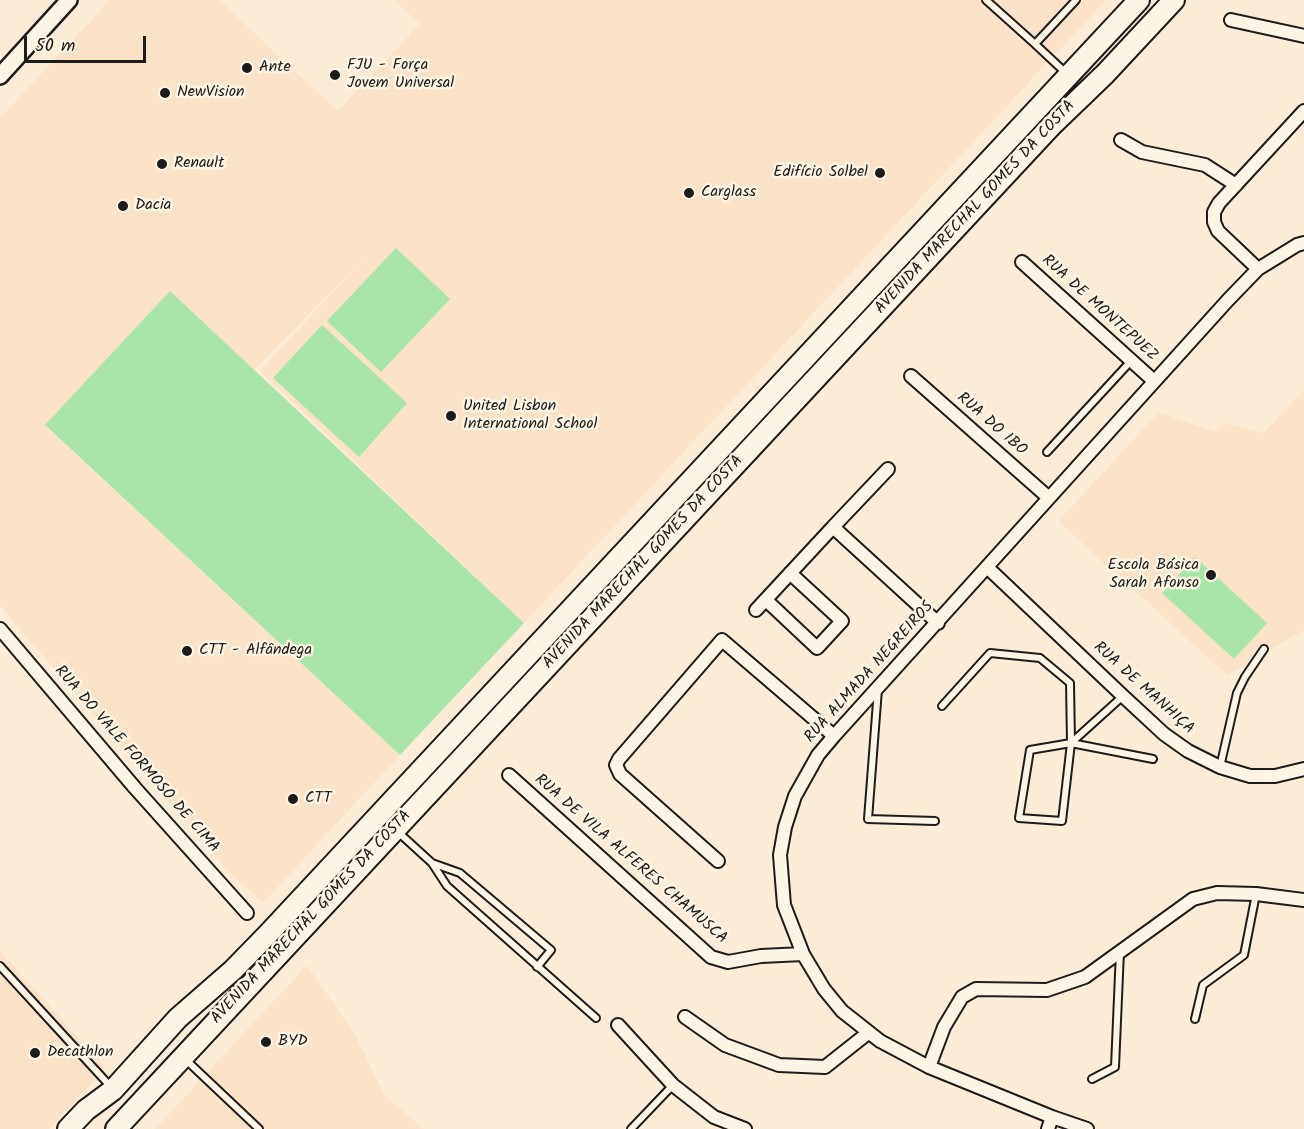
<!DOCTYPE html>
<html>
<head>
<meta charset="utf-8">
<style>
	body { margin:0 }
	#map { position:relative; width:1304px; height:1129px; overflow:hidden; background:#fbecd8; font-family:Kalam,sans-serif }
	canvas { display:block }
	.scale { position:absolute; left:24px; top:36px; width:122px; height:27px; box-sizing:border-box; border:3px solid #1c1c1c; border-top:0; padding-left:8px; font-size:18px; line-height:21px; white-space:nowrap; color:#1c1c1c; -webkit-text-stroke:4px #fcf5e5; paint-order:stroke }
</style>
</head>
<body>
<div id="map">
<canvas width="1304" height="1129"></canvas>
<div class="scale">50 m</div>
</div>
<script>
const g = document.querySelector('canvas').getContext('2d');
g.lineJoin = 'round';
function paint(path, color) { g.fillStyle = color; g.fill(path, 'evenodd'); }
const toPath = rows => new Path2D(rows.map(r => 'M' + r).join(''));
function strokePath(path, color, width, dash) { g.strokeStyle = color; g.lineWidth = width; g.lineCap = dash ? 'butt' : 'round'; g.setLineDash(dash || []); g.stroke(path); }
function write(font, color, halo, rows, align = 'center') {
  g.font = font + ' Kalam,sans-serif'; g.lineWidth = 5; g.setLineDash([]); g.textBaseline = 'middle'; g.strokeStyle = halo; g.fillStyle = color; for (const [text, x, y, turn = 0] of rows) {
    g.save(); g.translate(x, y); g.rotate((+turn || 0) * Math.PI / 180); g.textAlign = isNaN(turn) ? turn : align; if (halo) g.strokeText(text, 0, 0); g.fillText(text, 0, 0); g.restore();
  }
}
const built = toPath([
	[110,0,219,0,338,111,420,24,394,0,1106,0,524,623,260,371,368,254,254,370,170,292,45,426,400,755,263,903,229,872,0,606,0,118],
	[1304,390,1304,630,1267,651,1259,647,1246,664,1227,675,1058,521,1159,412,1215,432,1224,423,1263,433],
	[0,951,106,1068,49,1129,0,1129],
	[307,965,355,1035,385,1096,424,1129,155,1129]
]);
const green = toPath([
	[396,248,450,299,381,372,327,321],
	[170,291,524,623,400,755,45,425],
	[322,325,407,403,359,457,273,378],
	[1195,557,1267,623,1234,659,1162,593]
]);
const service = toPath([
	[986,0,1035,44],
	[1067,74,1035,44,1076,0],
	[1047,452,1131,361],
	[878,689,868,819,935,821],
	[942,706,990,653,1040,658,1070,683,1071,743,1153,759],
	[1071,743,1062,821,1019,818,1030,750,1071,743,1123,696],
	[1220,767,1237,693,1245,677,1264,649],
	[398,832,432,863,447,886,596,1018],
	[432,863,460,873,551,950,537,967],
	[0,966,111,1087],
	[1195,1019,1203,985,1244,955,1256,894],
	[185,1059,259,1129],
	[1092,1079,1115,1067,1120,951],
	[631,1129,673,1085]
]);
const minor = toPath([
	[1231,20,1304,36],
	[1121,140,1142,152,1205,165,1236,185],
	[1022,262,1154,381],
	[1258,269,1218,231,1214,222,1214,212,1219,203,1304,111],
	[911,376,1049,498],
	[833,527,888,469],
	[988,568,1123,696,1164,734,1188,751,1220,767,1250,776,1275,776,1304,769],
	[766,600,817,648,842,621,790,573],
	[756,610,833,527,938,623],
	[0,629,135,788,247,913],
	[509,775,711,957,728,962,761,956,803,954],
	[718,861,620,774,616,765,619,759,722,640,834,736],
	[685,1017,725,1045,779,1065,825,1067,868,1033],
	[618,1025,673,1085,714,1117,745,1129],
	[929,1067,944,1027,962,997,976,989,1047,990,1085,977,1193,899,1217,893,1256,894,1304,900],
	[1048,1129,1052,1117],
	[1087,1129,1052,1117,929,1067,880,1041,842,1011,824,989,803,954,784,905,780,855,785,827,795,796,818,755,834,736,1228,300,1258,269,1297,245,1304,243]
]);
const tertiary = toPath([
	[0,76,69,0]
]);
const primary = toPath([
	[68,1129,86,1110,113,1090,178,1018,233,970,269,933,1139,0],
	[116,1129,1052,125,1105,74,1174,0]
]);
const markers = [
	[247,68,6,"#1c1c1c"],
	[335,75,6,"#1c1c1c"],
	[165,93,6,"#1c1c1c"],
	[162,164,6,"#1c1c1c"],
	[880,173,6,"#1c1c1c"],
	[689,193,6,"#1c1c1c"],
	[123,206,6,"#1c1c1c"],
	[451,416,6,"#1c1c1c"],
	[1211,575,6,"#1c1c1c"],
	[187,651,6,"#1c1c1c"],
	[293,799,6,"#1c1c1c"],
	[266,1042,6,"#1c1c1c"],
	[35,1053,6,"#1c1c1c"]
];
const poiNames = [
	["FJU - Força",347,66],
	["Jovem Universal",347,84],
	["Ante",259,68],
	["NewVision",177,93],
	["Renault",174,164],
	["Edifício Solbel",868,173,"right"],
	["Carglass",701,193],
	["Dacia",135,206],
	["United Lisbon",463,407],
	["International School",463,425],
	["Escola Básica",1199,566,"right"],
	["Sarah Afonso",1199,584,"right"],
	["CTT - Alfândega",199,651],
	["CTT",305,799],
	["BYD",278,1042],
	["Decathlon",47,1053]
];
const streetNames = [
	["AVENIDA MARECHAL GOMES DA COSTA",976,208,-47],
	["RUA DE MONTEPUEZ",1099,309,42],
	["RUA DO IBO",991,425,41],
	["AVENIDA MARECHAL GOMES DA COSTA",644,563,-47],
	["RUA ALMADA NEGREIROS",870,673,-48],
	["RUA DE MANHIÇA",1143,689,42],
	["RUA DO VALE FORMOSO DE CIMA",136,760,49],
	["RUA DE VILA ALFERES CHAMUSCA",630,860,41],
	["AVENIDA MARECHAL GOMES DA COSTA",312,918,-47]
];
paint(built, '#fae2c9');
paint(green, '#a9e4aa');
strokePath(service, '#1c1c1c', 10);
strokePath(minor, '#1c1c1c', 16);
strokePath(tertiary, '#1c1c1c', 20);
strokePath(primary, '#1c1c1c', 24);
strokePath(service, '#fcf5e5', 6);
strokePath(minor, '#fcf5e5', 12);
strokePath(tertiary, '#fcf5e5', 15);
strokePath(primary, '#fcf5e5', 20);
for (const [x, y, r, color] of markers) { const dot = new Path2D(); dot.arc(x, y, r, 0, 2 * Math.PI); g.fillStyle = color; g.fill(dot); strokePath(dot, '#fcf5e5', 2); }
write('16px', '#1c1c1c', '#fcf5e5', poiNames, 'left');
write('16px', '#1c1c1c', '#fcf5e5', streetNames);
</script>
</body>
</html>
